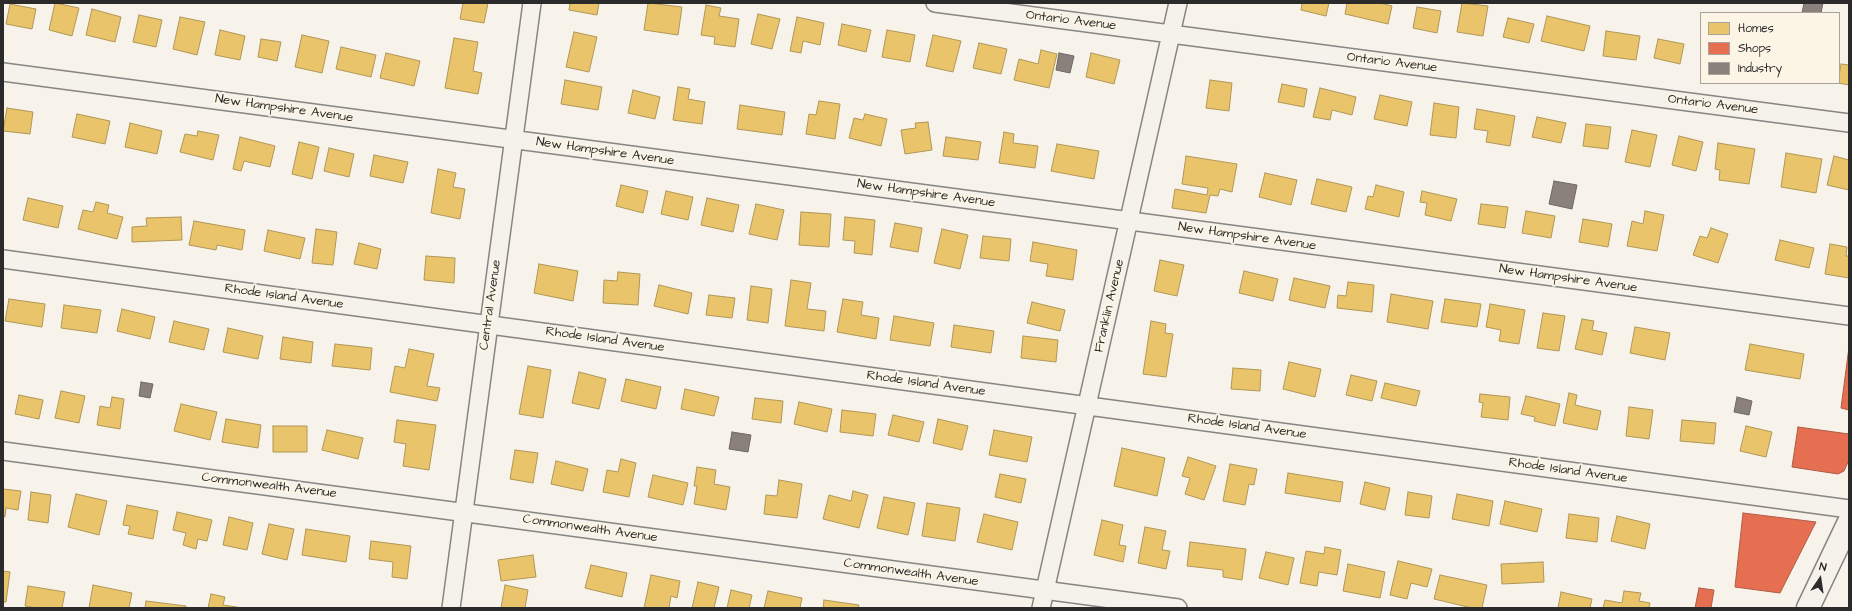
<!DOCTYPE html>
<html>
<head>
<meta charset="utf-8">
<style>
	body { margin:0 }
	#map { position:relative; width:1852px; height:611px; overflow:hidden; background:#f7f3ea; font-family:"Architects Daughter",sans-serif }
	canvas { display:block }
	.frame { position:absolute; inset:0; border:4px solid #2b2b2b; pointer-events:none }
	.legend { position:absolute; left:1700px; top:12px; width:140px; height:72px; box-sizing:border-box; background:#fcf5e5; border:1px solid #a8a49b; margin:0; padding:5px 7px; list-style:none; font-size:12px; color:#2b2b2b }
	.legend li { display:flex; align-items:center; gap:8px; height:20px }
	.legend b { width:20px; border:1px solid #a8a49b }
	.north { position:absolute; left:1800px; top:559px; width:40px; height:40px; -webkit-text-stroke:3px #fcf5e5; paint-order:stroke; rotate:13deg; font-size:11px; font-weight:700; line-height:16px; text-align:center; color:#2b2b2b }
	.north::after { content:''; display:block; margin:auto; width:14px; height:18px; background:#2b2b2b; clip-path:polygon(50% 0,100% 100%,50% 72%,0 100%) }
</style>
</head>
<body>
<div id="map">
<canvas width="1852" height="611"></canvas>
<div class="frame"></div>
<ul class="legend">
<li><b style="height:11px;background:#e9c46a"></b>Homes</li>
<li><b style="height:11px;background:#e76f51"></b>Shops</li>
<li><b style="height:11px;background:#8a817c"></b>Industry</li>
</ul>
<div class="north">N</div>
</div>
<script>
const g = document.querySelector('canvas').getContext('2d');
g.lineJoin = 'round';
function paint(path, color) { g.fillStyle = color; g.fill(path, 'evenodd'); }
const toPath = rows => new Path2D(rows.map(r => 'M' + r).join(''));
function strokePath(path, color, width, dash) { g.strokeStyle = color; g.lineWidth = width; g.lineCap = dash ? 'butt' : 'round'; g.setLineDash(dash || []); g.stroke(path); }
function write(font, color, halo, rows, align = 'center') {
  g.font = font + ' "Architects Daughter",sans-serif'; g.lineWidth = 4; g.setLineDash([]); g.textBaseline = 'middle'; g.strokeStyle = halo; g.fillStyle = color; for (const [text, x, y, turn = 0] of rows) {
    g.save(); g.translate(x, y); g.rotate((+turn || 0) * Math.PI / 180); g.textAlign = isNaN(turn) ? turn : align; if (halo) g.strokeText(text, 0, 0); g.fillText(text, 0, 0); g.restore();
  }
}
const homes = toPath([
	[55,3,79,8,72,36,49,30,55,3],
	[463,3,488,3,484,23,460,19,463,3],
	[570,3,599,3,597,15,569,10,570,3],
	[648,3,682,7,678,35,644,30,648,3],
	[1302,3,1329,3,1326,16,1301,10,1302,3],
	[1347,3,1380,3,1392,6,1388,24,1345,14,1347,3],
	[1462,3,1488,6,1483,36,1457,32,1462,3],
	[10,4,36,9,32,29,6,24,10,4],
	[706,5,721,8,719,16,739,19,735,47,714,44,715,37,701,35,706,5],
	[1417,7,1441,11,1437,33,1413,28,1417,7],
	[92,9,121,17,115,42,86,35,92,9],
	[758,14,780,19,772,49,751,44,758,14],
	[139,15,162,20,156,47,133,42,139,15],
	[1547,16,1590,26,1584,51,1541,41,1547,16],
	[180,17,205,22,197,55,173,49,180,17],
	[797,17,824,23,820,45,803,41,801,53,790,51,797,17],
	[1508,18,1534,24,1529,43,1503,37,1508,18],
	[842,24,871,30,866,52,838,45,842,24],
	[220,30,245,36,240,60,215,55,220,30],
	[887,30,915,35,910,62,882,57,887,30],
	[1606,31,1640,36,1636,60,1603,56,1606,31],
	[574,32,597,37,589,72,566,67,574,32],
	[302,35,329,41,322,73,295,67,302,35],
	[933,35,961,41,953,72,926,66,933,35],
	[454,38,478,42,473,71,482,73,478,94,445,88,454,38],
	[261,39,281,42,277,61,258,57,261,39],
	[1658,39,1684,44,1680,64,1654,58,1658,39],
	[979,43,1007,49,1001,74,973,68,979,43],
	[341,47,376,55,371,77,336,69,341,47],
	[1041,50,1057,54,1049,88,1014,80,1019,59,1038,64,1041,50],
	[386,53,420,61,414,86,380,78,386,53],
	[1091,53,1120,60,1114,84,1086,77,1091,53],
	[1841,64,1849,65,1849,85,1838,83,1841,64],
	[565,80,602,87,598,110,561,104,565,80],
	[1210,80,1232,83,1229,111,1206,108,1210,80],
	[1282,84,1307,89,1304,107,1278,102,1282,84],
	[678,87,690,89,688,99,705,102,702,124,673,120,678,87],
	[1320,88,1356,97,1352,115,1332,110,1330,120,1313,117,1320,88],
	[633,90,660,97,655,119,628,113,633,90],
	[1380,95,1412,102,1407,126,1374,119,1380,95],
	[819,101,840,104,835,139,806,134,809,114,816,115,819,101],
	[1434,103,1459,107,1456,138,1430,135,1434,103],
	[740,105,785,112,782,135,737,129,740,105],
	[7,108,33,112,30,134,3,131,7,108],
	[1477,109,1515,116,1510,146,1486,142,1488,131,1474,129,1477,109],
	[77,114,110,121,105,144,72,137,77,114],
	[865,114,887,119,881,146,849,138,854,118,863,120,865,114],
	[1537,117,1566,123,1561,143,1532,137,1537,117],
	[928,122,932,150,905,154,901,130,916,128,915,123,928,122],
	[130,123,162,131,157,154,125,147,130,123],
	[1586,124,1611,127,1608,149,1583,146,1586,124],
	[1632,130,1657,135,1650,167,1625,162,1632,130],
	[198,131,219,135,213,160,180,152,185,134,197,136,198,131],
	[1004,132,1014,134,1013,143,1038,146,1035,168,999,163,1004,132],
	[1679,136,1703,142,1696,171,1672,165,1679,136],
	[240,137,275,146,270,167,244,161,241,171,233,169,240,137],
	[946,137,981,142,978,160,943,156,946,137],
	[299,142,319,147,312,179,292,174,299,142],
	[1718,143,1755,149,1749,184,1719,180,1720,170,1715,169,1718,143],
	[1057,144,1099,151,1094,179,1051,171,1057,144],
	[329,148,354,154,349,177,324,171,329,148],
	[1786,153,1822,159,1816,193,1781,187,1786,153],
	[374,155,408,162,403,183,370,176,374,155],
	[1186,156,1237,164,1232,192,1220,189,1218,196,1210,195,1206,213,1172,208,1175,189,1207,195,1208,188,1182,184,1186,156],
	[1834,156,1849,160,1849,190,1827,185,1834,156],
	[438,169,456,173,453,187,465,189,460,219,431,213,438,169],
	[1265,173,1297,180,1291,205,1259,197,1265,173],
	[1317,179,1352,187,1346,212,1311,204,1317,179],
	[621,185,648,191,643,213,616,206,621,185],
	[1376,185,1404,192,1399,217,1365,209,1368,196,1373,197,1376,185],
	[666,191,693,197,688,220,661,214,666,191],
	[1422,191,1457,199,1451,221,1425,215,1427,203,1420,202,1422,191],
	[28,198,63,206,58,228,23,220,28,198],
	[707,198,739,205,733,232,701,225,707,198],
	[96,202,109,205,107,213,123,217,117,239,78,229,83,210,93,212,96,202],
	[756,204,784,210,777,240,749,234,756,204],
	[1481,204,1508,207,1505,228,1478,224,1481,204],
	[1526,211,1555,216,1551,238,1522,233,1526,211],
	[1645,211,1664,215,1657,251,1627,246,1632,221,1643,224,1645,211],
	[801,212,831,214,829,247,799,245,801,212],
	[181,217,182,240,132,242,132,227,147,226,146,218,181,217],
	[845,217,875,220,872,255,854,253,855,241,843,240,845,217],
	[1583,219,1612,224,1608,247,1579,242,1583,219],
	[194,221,245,230,242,250,217,245,216,250,189,245,194,221],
	[895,223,922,228,918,252,890,247,895,223],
	[1711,228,1728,234,1718,263,1693,255,1700,236,1707,238,1711,228],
	[316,229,337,232,333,265,312,263,316,229],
	[942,229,968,235,960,269,934,263,942,229],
	[268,230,305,238,300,259,264,251,268,230],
	[983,236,1011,239,1009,261,980,258,983,236],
	[1780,240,1814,248,1809,268,1775,260,1780,240],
	[1033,242,1077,250,1073,280,1046,276,1048,264,1030,261,1033,242],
	[359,243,381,249,377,269,354,264,359,243],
	[1830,244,1847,247,1846,256,1849,256,1849,278,1825,274,1830,244],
	[426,256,455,258,454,283,424,280,426,256],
	[1160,260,1184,265,1177,296,1154,291,1160,260],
	[539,264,578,271,573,301,534,293,539,264],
	[1244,271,1278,279,1273,301,1239,293,1244,271],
	[618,272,640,274,638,305,603,303,604,280,617,281,618,272],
	[1294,278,1330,286,1325,308,1289,300,1294,278],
	[791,280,811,283,807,309,826,311,824,331,785,326,791,280],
	[1348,282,1374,285,1372,312,1337,308,1338,295,1346,296,1348,282],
	[659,285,692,293,688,314,654,306,659,285],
	[751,286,772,289,768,323,747,320,751,286],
	[1391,294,1433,301,1428,329,1387,322,1391,294],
	[709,295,735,298,732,318,706,315,709,295],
	[9,299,45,304,42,327,5,321,9,299],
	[843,299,863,302,861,315,879,318,876,339,837,332,843,299],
	[1445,299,1481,304,1477,327,1441,322,1445,299],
	[1032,302,1065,310,1060,331,1027,323,1032,302],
	[1490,304,1525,310,1519,344,1499,341,1501,330,1486,327,1490,304],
	[64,305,101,310,97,333,61,328,64,305],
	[122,309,155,317,150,339,117,331,122,309],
	[1543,313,1565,316,1559,351,1537,348,1543,313],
	[894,316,934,323,930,346,890,340,894,316],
	[1582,319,1594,321,1592,330,1607,333,1602,355,1575,349,1582,319],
	[174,321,209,329,204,350,169,342,174,321],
	[1151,321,1166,324,1165,333,1173,334,1166,377,1143,374,1151,321],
	[954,325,994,331,991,353,951,347,954,325],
	[1635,327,1670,333,1665,360,1630,353,1635,327],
	[228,328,263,336,258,359,223,352,228,328],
	[1023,336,1058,340,1056,362,1021,358,1023,336],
	[283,337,313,342,311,363,280,359,283,337],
	[335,344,372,348,370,370,332,366,335,344],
	[1750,344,1804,354,1800,379,1745,370,1750,344],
	[409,349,434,354,427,386,440,388,437,401,390,392,395,366,405,368,409,349],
	[1289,362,1321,369,1315,397,1283,389,1289,362],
	[528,366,551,370,543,418,519,414,528,366],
	[1233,368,1261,370,1260,391,1231,389,1233,368],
	[579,372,606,379,599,409,572,403,579,372],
	[1351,375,1377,381,1372,401,1346,395,1351,375],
	[626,379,661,387,656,409,621,401,626,379],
	[1385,383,1420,391,1416,406,1381,398,1385,383],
	[685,389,719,397,714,416,681,409,685,389],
	[61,391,85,396,79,423,55,418,61,391],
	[1569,393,1577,395,1575,405,1601,411,1597,430,1563,423,1569,393],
	[1480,394,1510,397,1508,420,1481,417,1483,403,1479,402,1480,394],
	[19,395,43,400,39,419,15,414,19,395],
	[1526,396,1560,404,1555,426,1534,421,1535,417,1521,414,1526,396],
	[112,397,124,399,120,429,97,425,100,406,110,408,112,397],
	[755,398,783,401,781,423,752,419,755,398],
	[799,402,832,409,827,432,794,424,799,402],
	[181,404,217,412,210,440,174,431,181,404],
	[1629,407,1653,410,1649,439,1626,436,1629,407],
	[842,410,876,414,873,436,840,432,842,410],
	[893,415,924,422,919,442,888,435,893,415],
	[226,419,261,425,258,448,222,442,226,419],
	[938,419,968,426,962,450,933,443,938,419],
	[397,420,436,425,429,470,403,466,406,444,394,442,397,420],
	[1682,420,1716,423,1714,444,1680,441,1682,420],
	[273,426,307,426,307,452,273,452,273,426],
	[1746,426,1772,432,1766,457,1740,451,1746,426],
	[327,430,363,438,358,459,322,450,327,430],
	[994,430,1032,437,1027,462,989,455,994,430],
	[1122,448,1165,458,1157,496,1114,486,1122,448],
	[515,450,538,453,533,483,510,479,515,450],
	[1188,457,1216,466,1204,500,1185,494,1190,478,1182,476,1188,457],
	[621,459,636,463,629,497,603,492,607,470,618,472,621,459],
	[556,461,588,469,583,491,551,484,556,461],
	[1230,464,1257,469,1254,485,1249,484,1245,505,1223,501,1230,464],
	[697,467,716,470,714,484,730,487,726,510,694,504,697,486,694,486,697,467],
	[1288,473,1343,482,1340,502,1285,493,1288,473],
	[1000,474,1026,479,1021,503,995,497,1000,474],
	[653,475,688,483,683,505,648,497,653,475],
	[779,480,802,484,797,518,764,514,766,495,777,496,779,480],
	[1365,482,1390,488,1385,510,1360,504,1365,482],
	[3,489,21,491,18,510,6,508,5,517,3,516,3,489],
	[853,491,868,495,859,528,823,519,829,495,851,501,853,491],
	[31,492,51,495,48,523,28,520,31,492],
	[1408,492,1432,496,1429,518,1405,515,1408,492],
	[76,494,107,501,99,535,68,527,76,494],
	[1457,494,1493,501,1489,526,1452,519,1457,494],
	[884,497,915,503,908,535,877,528,884,497],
	[1505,501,1542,509,1537,532,1500,524,1505,501],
	[927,503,960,508,955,541,922,536,927,503],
	[127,505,158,511,153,539,128,534,130,526,123,525,127,505],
	[177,512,212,520,207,541,198,539,196,549,183,545,186,533,173,530,177,512],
	[984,514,1018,522,1012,550,977,542,984,514],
	[1569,514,1599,518,1597,542,1566,538,1569,514],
	[1617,516,1650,524,1645,549,1611,541,1617,516],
	[229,517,253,523,247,550,223,545,229,517],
	[1102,520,1123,525,1119,545,1126,546,1123,562,1094,555,1102,520],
	[269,524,294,529,287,560,262,554,269,524],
	[1145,527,1166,531,1162,550,1170,551,1166,569,1138,563,1145,527],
	[306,529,350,536,346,562,302,555,306,529],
	[371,541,411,546,407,579,392,577,393,562,369,559,371,541],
	[1190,542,1246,549,1242,580,1223,577,1223,570,1187,566,1190,542],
	[1325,547,1341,550,1337,575,1319,572,1317,586,1300,583,1306,551,1324,554,1325,547],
	[1266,552,1294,558,1288,585,1259,578,1266,552],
	[533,555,536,577,501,581,498,560,533,555],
	[1398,561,1432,569,1427,587,1411,583,1407,599,1390,595,1398,561],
	[1543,562,1544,582,1502,584,1501,564,1543,562],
	[1348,564,1385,572,1380,598,1343,591,1348,564],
	[591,565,627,573,622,597,585,588,591,565],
	[3,571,10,572,6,602,3,602,3,571],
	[651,575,680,581,677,598,671,596,669,608,644,608,651,575],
	[1440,575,1487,585,1482,608,1472,608,1434,599,1440,575],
	[698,582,719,587,714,608,692,608,698,582],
	[93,585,132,593,129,608,89,608,93,585],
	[505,585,528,590,525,608,501,608,505,585],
	[28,586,65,592,62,608,37,608,25,606,28,586],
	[731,590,752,595,749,608,727,608,731,590],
	[768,591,802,598,800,608,764,608,768,591],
	[1624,591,1641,593,1639,601,1650,603,1649,608,1603,608,1605,600,1622,603,1624,591],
	[1561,592,1592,599,1590,608,1558,608,1561,592],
	[211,594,225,597,223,605,243,608,208,608,211,594],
	[824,600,859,605,858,608,823,608,824,600],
	[146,601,186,606,186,608,145,608,146,601]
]);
const shops = toPath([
	[1849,347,1849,410,1841,408,1849,347],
	[1798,427,1849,434,1849,460,1844,471,1838,474,1792,467,1798,427],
	[1743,513,1816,522,1780,593,1735,587,1743,513],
	[1699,588,1714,590,1711,608,1695,608,1699,588]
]);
const industry = toPath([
	[1804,3,1823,3,1821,13,1802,13,1804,3],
	[1059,53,1074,56,1070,73,1056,70,1059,53],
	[1554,181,1577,185,1572,209,1549,204,1554,181],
	[141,382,153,384,150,398,139,396,141,382],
	[1737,397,1752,401,1749,415,1734,412,1737,397],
	[732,432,751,435,748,452,729,449,732,432]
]);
const street = toPath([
	[935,3,1849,123],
	[3,72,1849,316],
	[3,259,1849,509],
	[3,451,1178,608],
	[451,608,532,3],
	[1041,608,1178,3]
]);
const secondary = toPath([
	[1808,608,1849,522]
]);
const streetNames = [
	["Ontario Avenue",1071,21,7],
	["Ontario Avenue",1392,63,7],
	["Ontario Avenue",1713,105,7],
	["New Hampshire Avenue",284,109,8],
	["New Hampshire Avenue",605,152,8],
	["New Hampshire Avenue",926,194,8],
	["New Hampshire Avenue",1247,237,8],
	["New Hampshire Avenue",1568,279,8],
	["Rhode Island Avenue",284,297,8],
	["Central Avenue",491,305,-82],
	["Franklin Avenue",1110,306,-77],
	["Rhode Island Avenue",605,340,8],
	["Rhode Island Avenue",926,384,8],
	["Rhode Island Avenue",1247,427,8],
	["Rhode Island Avenue",1568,471,8],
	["Commonwealth Avenue",269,486,7],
	["Commonwealth Avenue",590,529,8],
	["Commonwealth Avenue",911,573,8]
];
paint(homes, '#e9c46a');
strokePath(homes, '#b09657', 1);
paint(shops, '#e76f51');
strokePath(shops, '#af5b46', 1);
paint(industry, '#8a817c');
strokePath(industry, '#6e6764', 1);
strokePath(street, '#878581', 20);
strokePath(secondary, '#878581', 25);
strokePath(street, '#f5f2ec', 17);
strokePath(secondary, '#f5f2ec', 22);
write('13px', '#2b2b2b', '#fcf5e5', streetNames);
</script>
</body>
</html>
